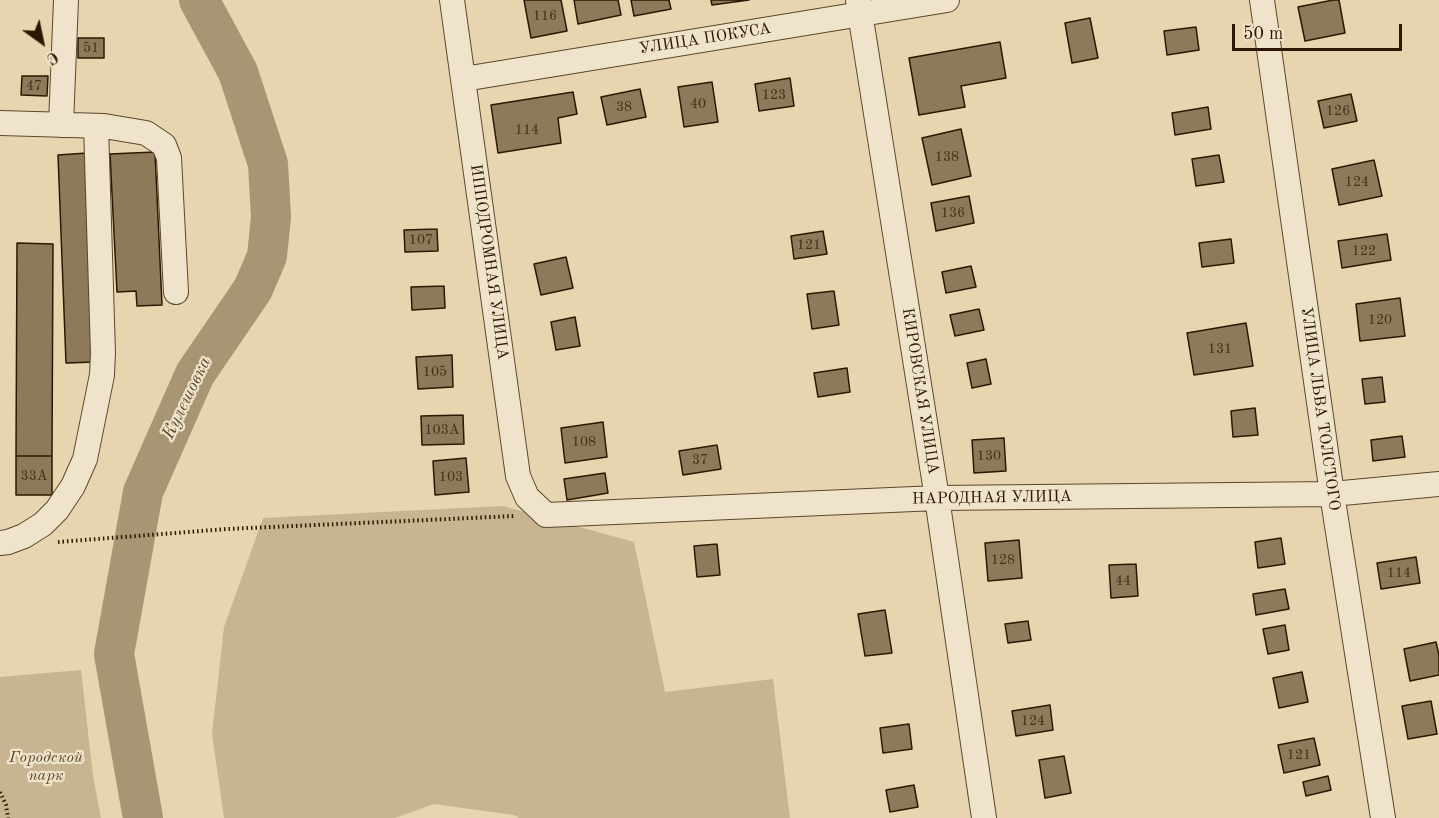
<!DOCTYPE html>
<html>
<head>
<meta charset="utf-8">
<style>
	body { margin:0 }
	#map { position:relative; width:1439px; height:818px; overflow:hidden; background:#e7d5af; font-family:"Old Standard TT",serif }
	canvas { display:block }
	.north { position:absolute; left:12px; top:12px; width:60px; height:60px; -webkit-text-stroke:4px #efe4cb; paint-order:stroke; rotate:147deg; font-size:16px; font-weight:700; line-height:24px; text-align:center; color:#2b1800 }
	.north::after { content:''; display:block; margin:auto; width:21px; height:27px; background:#2b1800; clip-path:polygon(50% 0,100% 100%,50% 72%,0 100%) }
	.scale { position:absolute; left:1232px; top:24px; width:170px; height:27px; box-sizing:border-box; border:3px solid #2b1800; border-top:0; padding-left:8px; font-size:18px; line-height:21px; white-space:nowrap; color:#2b1800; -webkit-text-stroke:4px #efe4cb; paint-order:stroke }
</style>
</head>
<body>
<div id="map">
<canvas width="1439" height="818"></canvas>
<div class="north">С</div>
<div class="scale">50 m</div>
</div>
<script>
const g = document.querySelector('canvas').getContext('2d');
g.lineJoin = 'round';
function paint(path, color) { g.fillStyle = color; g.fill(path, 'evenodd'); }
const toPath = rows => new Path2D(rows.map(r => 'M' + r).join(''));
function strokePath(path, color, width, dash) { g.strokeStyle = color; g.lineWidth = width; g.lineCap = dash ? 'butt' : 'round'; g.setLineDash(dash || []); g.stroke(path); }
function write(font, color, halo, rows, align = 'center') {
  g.font = font + ' "Old Standard TT",serif'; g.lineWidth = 4.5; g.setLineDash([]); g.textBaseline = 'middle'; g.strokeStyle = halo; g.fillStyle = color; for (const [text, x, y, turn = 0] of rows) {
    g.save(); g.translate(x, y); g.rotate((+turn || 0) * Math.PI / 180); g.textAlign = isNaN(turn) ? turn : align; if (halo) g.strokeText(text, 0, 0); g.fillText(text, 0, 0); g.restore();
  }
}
const green = toPath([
	[503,506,634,542,665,692,773,679,790,818,519,818,514,815,434,804,395,818,224,818,212,734,224,627,263,518],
	[81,670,93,776,101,818,0,818,0,677]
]);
const river = toPath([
	[143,818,114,654,143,492,195,374,253,289,267,256,271,217,268,164,238,72,199,0]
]);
const building = toPath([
	[524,0,561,0,567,31,531,38,524,0],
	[574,0,618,0,621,15,578,24,574,0],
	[631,0,669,0,671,9,634,16,631,0],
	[711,0,749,0,712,5,711,0],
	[1333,0,1339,0,1345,33,1305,41,1298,7,1333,0],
	[1090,18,1098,58,1072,63,1065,23,1090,18],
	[1196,27,1199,50,1167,55,1164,31,1196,27],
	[78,38,104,38,104,58,78,58,78,38],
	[1000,42,1006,78,961,86,965,107,919,115,909,58,1000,42],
	[22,76,48,76,47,96,21,95,22,76],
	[790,78,794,106,759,111,755,84,790,78],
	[712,82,718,122,684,127,678,87,712,82],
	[640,89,646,117,607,125,601,97,640,89],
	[573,92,577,114,558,118,561,143,498,153,491,105,573,92],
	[1351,94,1357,121,1324,128,1318,101,1351,94],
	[1208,107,1211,129,1175,135,1172,113,1208,107],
	[961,129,971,176,932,185,922,138,961,129],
	[155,152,162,305,137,306,136,291,117,292,110,154,155,152],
	[87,153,95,362,66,363,58,155,87,153],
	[1219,155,1224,182,1196,186,1192,159,1219,155],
	[1374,160,1382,196,1339,205,1332,169,1374,160],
	[969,196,974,223,936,231,931,203,969,196],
	[437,229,438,251,405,252,404,230,437,229],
	[823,231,827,254,794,259,791,236,823,231],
	[1387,234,1391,260,1342,268,1338,241,1387,234],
	[1231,239,1234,263,1202,267,1199,243,1231,239],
	[17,243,53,244,52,456,16,456,17,243],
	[566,257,573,288,541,295,534,264,566,257],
	[971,266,976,287,946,293,942,272,971,266],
	[444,286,445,308,412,310,411,287,444,286],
	[834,291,839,325,812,329,807,294,834,291],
	[1400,298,1405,336,1360,341,1356,304,1400,298],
	[979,309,984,330,955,336,950,315,979,309],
	[575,317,580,346,556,350,551,322,575,317],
	[1246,323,1253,366,1194,375,1187,333,1246,323],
	[452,355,453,387,418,389,416,357,452,355],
	[986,359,991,384,972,388,967,363,986,359],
	[847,368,850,392,818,397,814,373,847,368],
	[1382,377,1385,402,1365,404,1362,379,1382,377],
	[1255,408,1258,435,1233,437,1231,411,1255,408],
	[463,415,464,444,422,445,421,416,463,415],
	[603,422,607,457,565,463,561,428,603,422],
	[1402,436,1405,457,1373,461,1371,440,1402,436],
	[1004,438,1006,471,974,473,972,440,1004,438],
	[717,445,721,469,683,475,679,451,717,445],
	[16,456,52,456,52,495,16,495,16,456],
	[466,458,469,492,435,495,433,461,466,458],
	[605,473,608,493,567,500,564,479,605,473],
	[1281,538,1285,564,1258,568,1255,542,1281,538],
	[1019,540,1022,578,988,581,985,543,1019,540],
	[717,544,720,575,697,577,694,546,717,544],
	[1416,557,1420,583,1381,589,1377,563,1416,557],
	[1136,564,1138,596,1111,598,1109,565,1136,564],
	[1285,589,1289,609,1256,615,1253,594,1285,589],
	[885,610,892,653,865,656,858,614,885,610],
	[1028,621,1031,640,1008,643,1005,624,1028,621],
	[1285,625,1289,650,1268,654,1263,629,1285,625],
	[1436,642,1439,655,1439,675,1410,681,1404,649,1436,642],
	[1302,672,1308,702,1279,708,1273,678,1302,672],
	[1431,701,1437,734,1408,739,1402,706,1431,701],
	[1050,705,1053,730,1016,736,1012,711,1050,705],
	[909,724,912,749,883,753,880,728,909,724],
	[1314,738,1320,765,1284,773,1278,745,1314,738],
	[1064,756,1071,793,1045,798,1039,760,1064,756],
	[1328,776,1331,790,1306,796,1303,782,1328,776],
	[914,785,918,807,890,812,886,790,914,785]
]);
const path = toPath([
	[58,542,227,529,515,516],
	[0,792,6,805,8,818]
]);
const minor = toPath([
	[452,0,518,476,527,497,546,515,937,498,1332,494,1439,484],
	[858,0,937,498,984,818],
	[1262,0,1332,494,1383,818],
	[464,79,947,0],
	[0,123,104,126,146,133,164,145,169,158,176,292],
	[61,125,66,0],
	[0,543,8,542,24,536,43,524,57,510,73,486,85,459,102,375,103,353,96,126]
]);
const numberNames = [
	["116",545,16],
	["51",91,48],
	["47",34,86],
	["123",774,95],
	["40",698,104],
	["38",624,107],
	["126",1338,111],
	["114",527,130],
	["138",947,157],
	["124",1357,182],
	["136",953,213],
	["107",421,240],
	["121",809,245],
	["122",1364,251],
	["120",1380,320],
	["131",1220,349],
	["105",435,372],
	["103А",442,430],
	["108",584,442],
	["130",989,456],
	["37",700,460],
	["33А",34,476],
	["103",451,477],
	["128",1003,560],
	["114",1399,573],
	["44",1123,581],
	["124",1033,721],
	["121",1299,755]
];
const streetNames = [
	["УЛИЦА ПОКУСА",705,39,-9],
	["ИППОДРОМНАЯ УЛИЦА",489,262,82],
	["КИРОВСКАЯ УЛИЦА",920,391,81],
	["УЛИЦА ЛЬВА ТОЛСТОГО",1320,409,82],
	["НАРОДНАЯ УЛИЦА",992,498,-1]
];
const parkNames = [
	["Городской",46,758],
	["парк",46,776]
];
const waterNames = [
	["Кулешовка",187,398,-64]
];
paint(green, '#c7b591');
strokePath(river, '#a79574', 40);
paint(building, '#8d7a5b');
strokePath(building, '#2b1800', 1.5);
strokePath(minor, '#5a472c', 26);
strokePath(path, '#2b1800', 4, [1.5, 3]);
strokePath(minor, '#efe4cb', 24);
write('14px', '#443017', null, numberNames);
write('16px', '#2b1800', '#efe4cb', streetNames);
write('italic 16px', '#5a472c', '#efe4cb', parkNames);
write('italic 18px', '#5d4a2e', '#efe4cb', waterNames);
</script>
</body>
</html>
